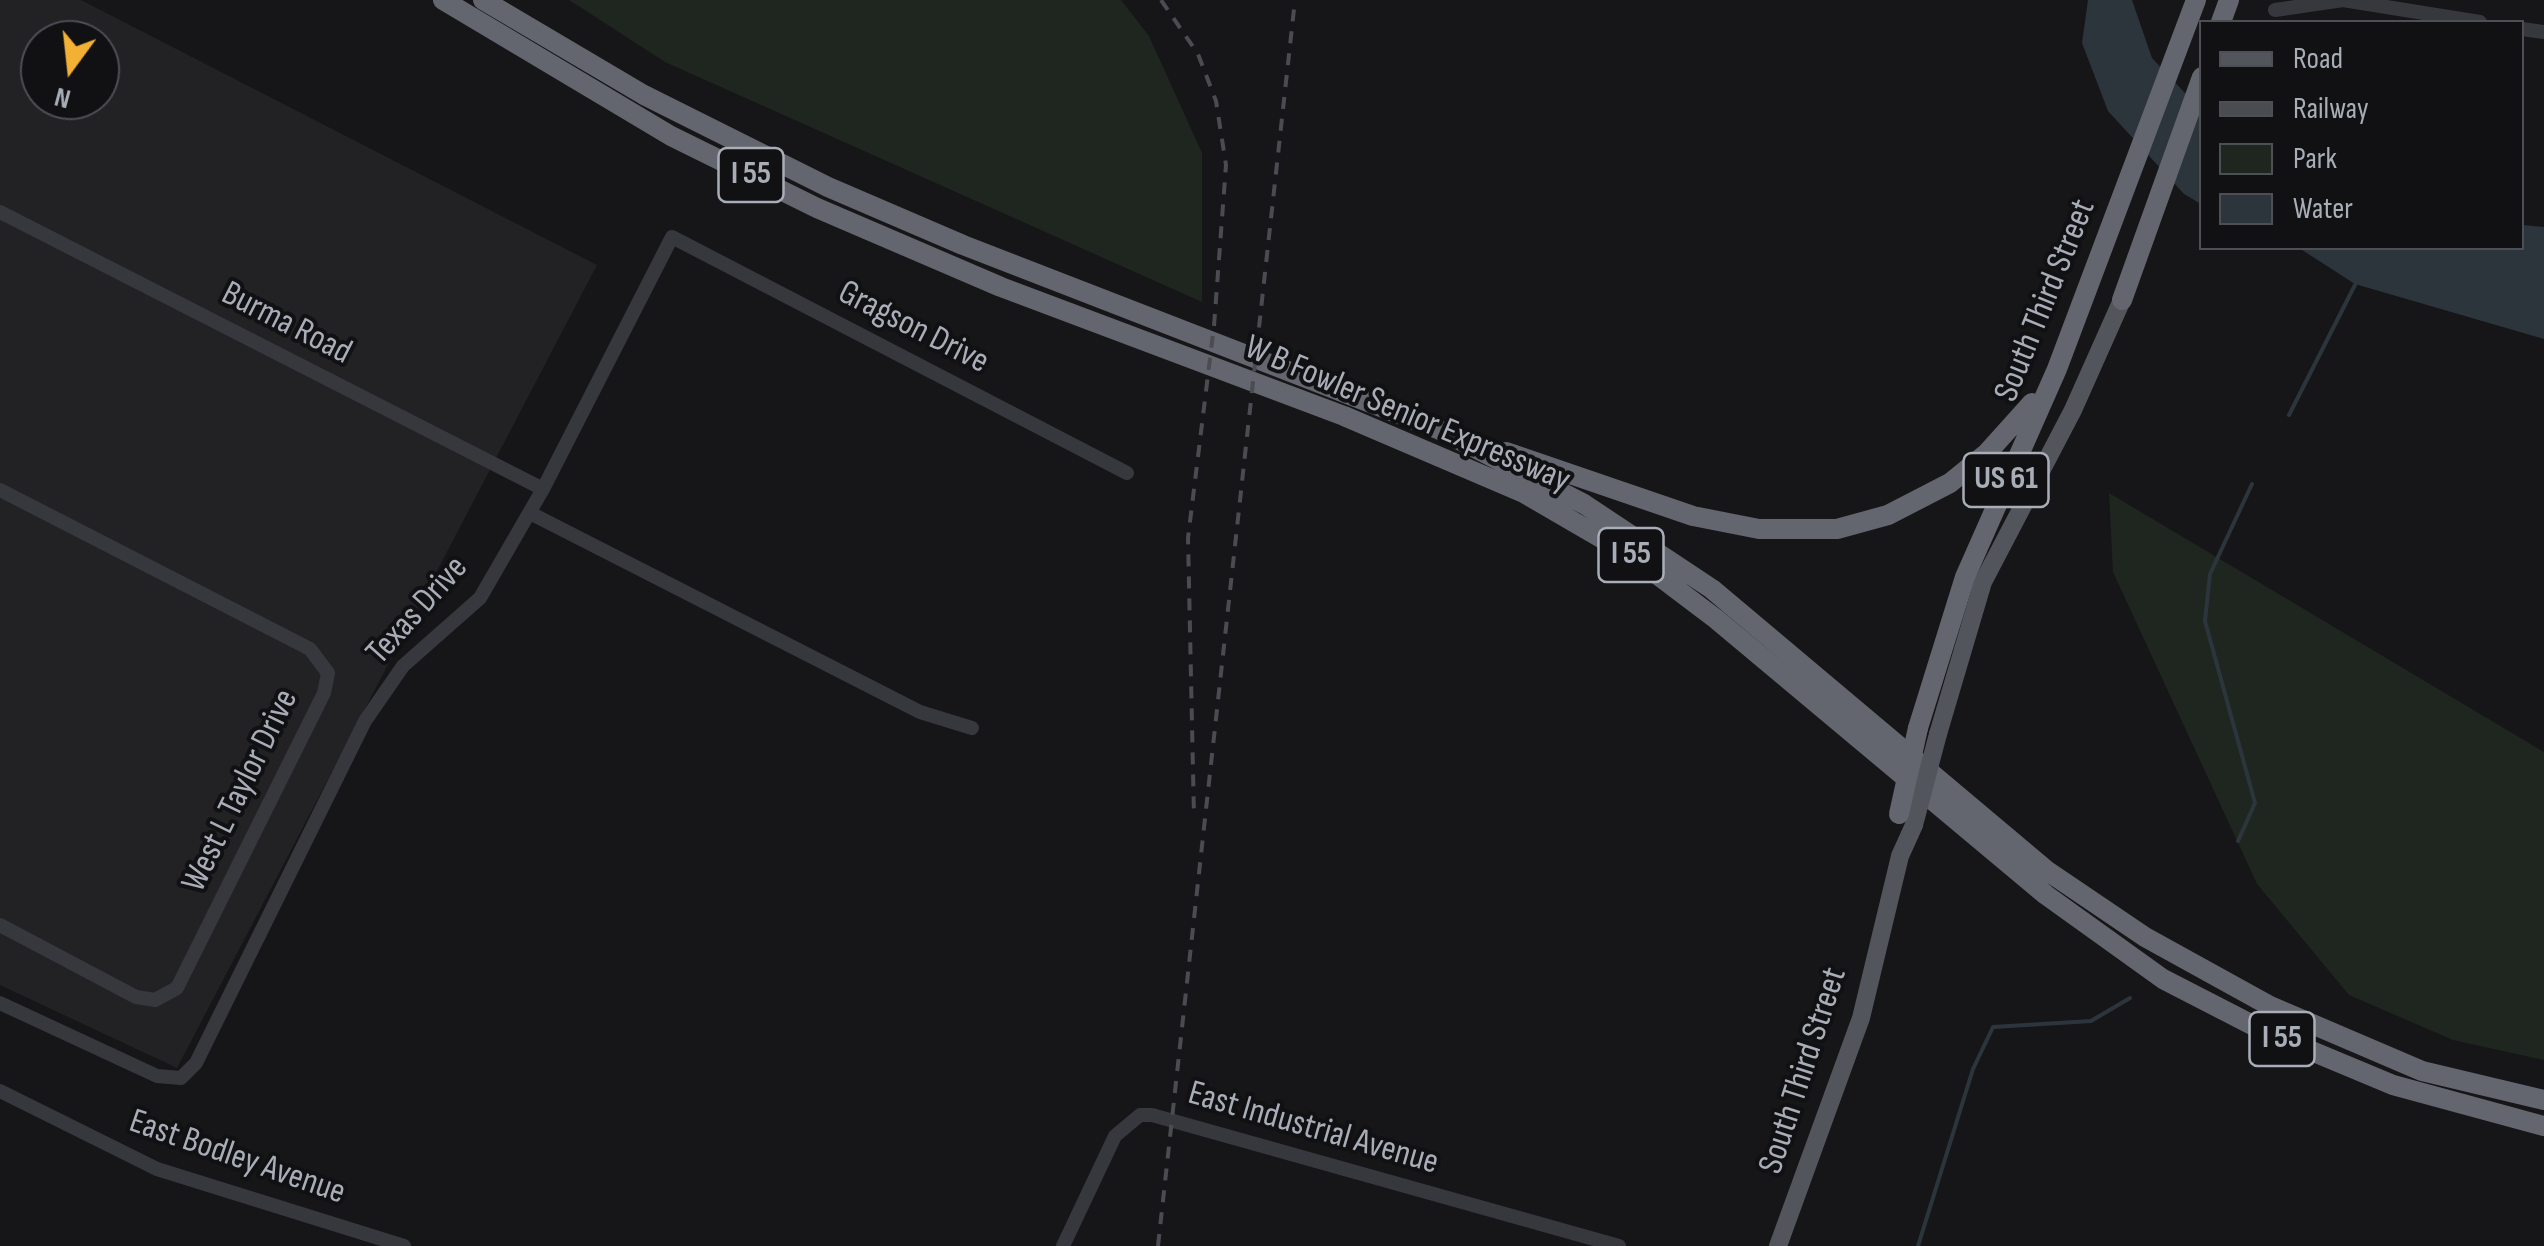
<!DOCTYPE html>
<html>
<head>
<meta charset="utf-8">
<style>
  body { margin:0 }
  #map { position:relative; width:2544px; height:1246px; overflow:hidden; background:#161618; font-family:"Sofia Sans Condensed",sans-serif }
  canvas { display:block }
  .legend { position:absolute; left:2199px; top:20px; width:325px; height:230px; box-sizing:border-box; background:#111113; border:2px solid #4d4f55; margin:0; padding:12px 18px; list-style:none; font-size:30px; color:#a8adb8 }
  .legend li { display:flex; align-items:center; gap:20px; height:50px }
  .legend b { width:50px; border:2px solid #4d4f55 }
  .north { position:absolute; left:20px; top:20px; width:100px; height:100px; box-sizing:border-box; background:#111113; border:2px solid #4d4f55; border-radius:50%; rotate:195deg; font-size:28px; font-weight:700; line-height:40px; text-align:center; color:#a8adb8 }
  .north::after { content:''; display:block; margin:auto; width:35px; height:45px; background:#f2b134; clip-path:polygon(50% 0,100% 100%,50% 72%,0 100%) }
</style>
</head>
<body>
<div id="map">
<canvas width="2544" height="1246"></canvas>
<ul class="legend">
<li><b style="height:12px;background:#53555c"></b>Road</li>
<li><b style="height:12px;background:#4a4c52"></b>Railway</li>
<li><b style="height:28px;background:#1e261f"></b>Park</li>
<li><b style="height:28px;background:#2c353c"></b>Water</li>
</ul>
<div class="north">N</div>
</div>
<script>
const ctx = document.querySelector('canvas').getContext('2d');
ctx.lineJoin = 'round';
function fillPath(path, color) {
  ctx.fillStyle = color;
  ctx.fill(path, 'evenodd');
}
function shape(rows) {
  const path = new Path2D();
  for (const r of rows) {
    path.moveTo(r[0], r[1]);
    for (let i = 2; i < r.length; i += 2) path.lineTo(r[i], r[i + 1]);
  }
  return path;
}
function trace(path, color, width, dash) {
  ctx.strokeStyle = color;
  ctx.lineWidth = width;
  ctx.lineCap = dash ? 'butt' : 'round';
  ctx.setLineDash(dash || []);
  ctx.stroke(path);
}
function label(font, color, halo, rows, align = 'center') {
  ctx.font = font + ' "Sofia Sans Condensed",sans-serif';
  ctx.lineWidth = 8;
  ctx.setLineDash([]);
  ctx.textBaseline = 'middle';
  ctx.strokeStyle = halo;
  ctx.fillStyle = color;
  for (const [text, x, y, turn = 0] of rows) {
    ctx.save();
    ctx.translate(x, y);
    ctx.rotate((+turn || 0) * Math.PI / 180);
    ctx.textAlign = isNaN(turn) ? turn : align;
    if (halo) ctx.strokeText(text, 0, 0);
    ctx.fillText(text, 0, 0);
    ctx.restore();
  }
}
fillPath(shape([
  [0,0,81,0,597,265,177,1068,0,985],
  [40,40,100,40,100,100,40,100]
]), '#222225');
fillPath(shape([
  [569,0,1121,0,1149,36,1202,153,1202,302,665,62],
  [2109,493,2544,752,2544,1060,2453,1040,2349,995,2257,884,2113,572]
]), '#1e261f');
fillPath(shape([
  [2088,0,2132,0,2152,58,2201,110,2201,204,2184,194,2108,111,2082,43],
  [2522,225,2544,227,2544,339,2355,284,2299,248,2522,248]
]), '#2c353c');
trace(shape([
  [2289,415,2357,281],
  [2238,841,2255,803,2205,621,2210,574,2252,484],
  [1918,1246,1973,1069,1993,1027,2091,1021,2130,998]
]), '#2c353c', 4);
trace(shape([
  [2275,10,2343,0,2480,22],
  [2522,29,2544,32],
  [0,212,543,489],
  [0,490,310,649,328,673,324,693,177,988,155,1000,136,997,0,925],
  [530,513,920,712,972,728],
  [0,1003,157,1076,181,1078,196,1063,365,721,403,666,480,598,543,489,672,237,1127,473],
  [0,1091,157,1169,404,1246],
  [1063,1246,1115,1136,1140,1115,1152,1115,1619,1246]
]), '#37383d', 14);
trace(shape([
  [1938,734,1983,582,2073,410,2122,300],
  [1778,1246,1861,1018,1900,856,1914,825]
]), '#53555c', 18);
trace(shape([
  [443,0,671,136,817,208,1001,287,1344,416,1524,493,1634,557,1716,619,2046,895,2163,979,2266,1032,2393,1085,2544,1126],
  [483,0,644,95,828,187,963,245,1440,430,1584,504,1712,589,2046,870,2145,937,2270,1006,2422,1071,2544,1100],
  [2221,22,2229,0],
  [2122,300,2202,77],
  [1506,452,1693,516,1759,529,1837,529,1888,515,1950,483,1987,453,2032,403],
  [1918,728,1965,577,2057,369,2196,0]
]), '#63666e', 20);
trace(shape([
  [1161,0,1198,54,1216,101,1226,165,1214,326,1188,538,1194,817],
  [1158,1246,1295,0]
]), '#4a4c52', 4, [12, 10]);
trace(shape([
  [1914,825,1938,734]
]), '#53555c', 18);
trace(shape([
  [1899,814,1918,728]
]), '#63666e', 20);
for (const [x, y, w] of [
  [751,175,65],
  [2006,480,85],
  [1631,555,65],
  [2282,1039,65]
]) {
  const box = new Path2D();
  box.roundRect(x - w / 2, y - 27, w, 54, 8);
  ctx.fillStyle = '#111113';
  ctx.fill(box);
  trace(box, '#a8adb8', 2.5);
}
label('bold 32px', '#a8adb8', null, [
  ["I 55",751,175],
  ["US 61",2006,480],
  ["I 55",1631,555],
  ["I 55",2282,1039]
]);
label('35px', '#a8adb8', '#111113', [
  ["South Third Street",2046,301,-68],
  ["Burma Road",286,324,27],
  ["Gragson Drive",913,328,27],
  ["W B Fowler Senior Expressway",1407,415,23],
  ["Texas Drive",418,611,-48],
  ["West L Taylor Drive",241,791,-64],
  ["South Third Street",1804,1071,-72],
  ["East Industrial Avenue",1313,1129,16],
  ["East Bodley Avenue",237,1158,19]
]);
</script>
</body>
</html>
